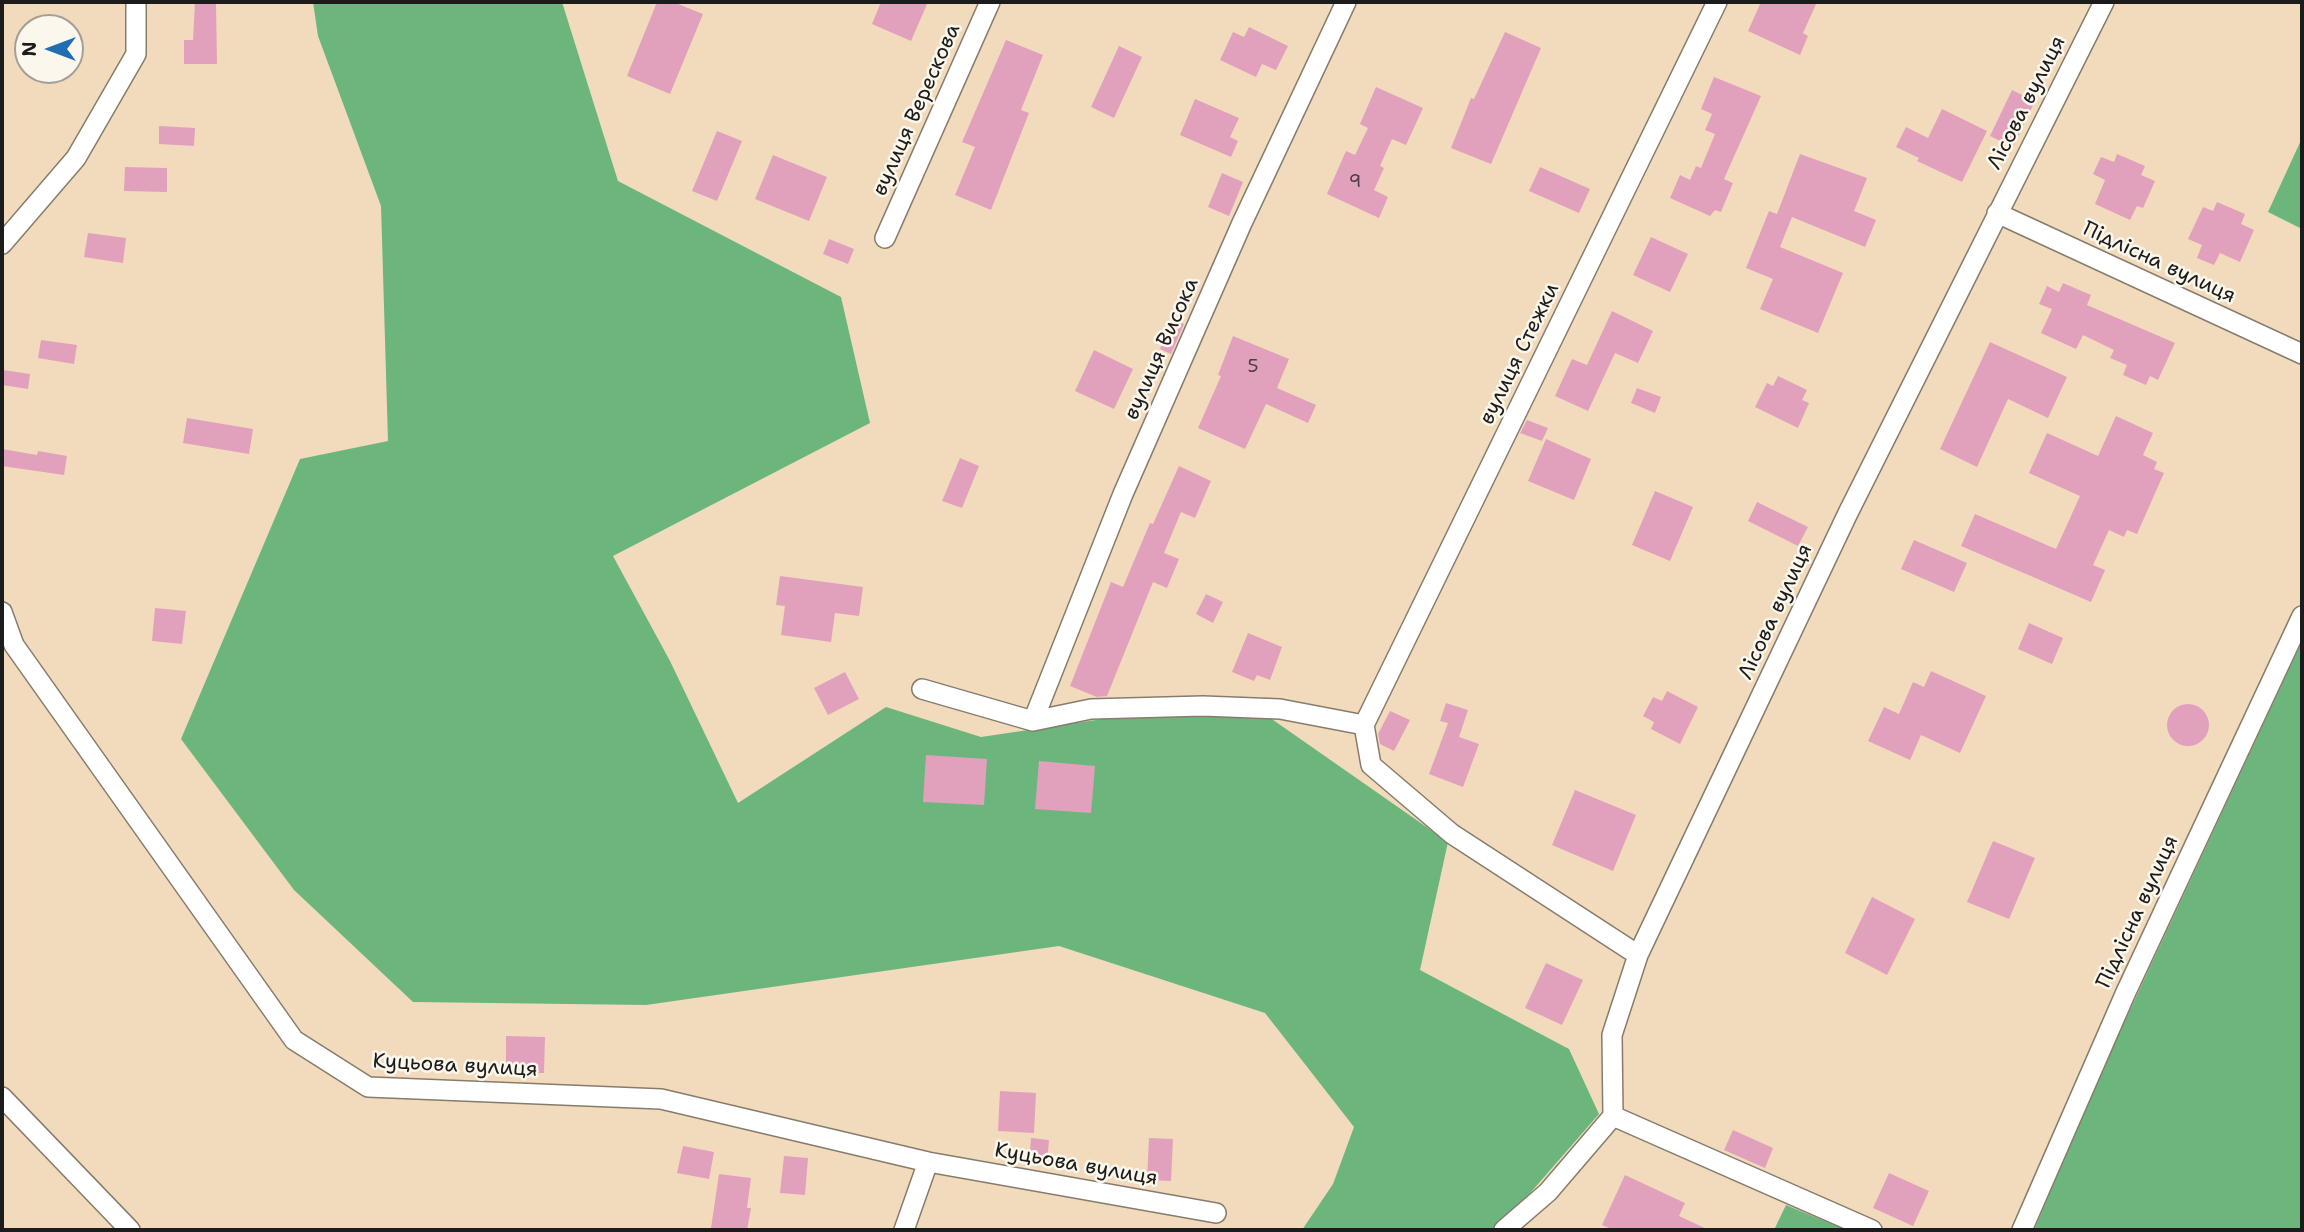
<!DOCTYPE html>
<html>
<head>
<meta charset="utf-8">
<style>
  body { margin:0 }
  #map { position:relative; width:2304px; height:1232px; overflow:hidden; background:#f2dbbd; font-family:"Shantell Sans",sans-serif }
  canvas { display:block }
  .frame { position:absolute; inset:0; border:4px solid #1c1c1c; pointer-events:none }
  .north { position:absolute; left:14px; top:14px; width:70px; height:70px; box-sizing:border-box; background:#fbf7ec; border:2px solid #a29f99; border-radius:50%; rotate:270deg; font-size:19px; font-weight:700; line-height:28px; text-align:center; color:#1c1c1c }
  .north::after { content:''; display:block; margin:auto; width:24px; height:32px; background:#1f6fb2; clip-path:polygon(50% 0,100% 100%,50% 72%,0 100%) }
</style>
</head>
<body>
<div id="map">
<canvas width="2304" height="1232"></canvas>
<div class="frame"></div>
<div class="north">N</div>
</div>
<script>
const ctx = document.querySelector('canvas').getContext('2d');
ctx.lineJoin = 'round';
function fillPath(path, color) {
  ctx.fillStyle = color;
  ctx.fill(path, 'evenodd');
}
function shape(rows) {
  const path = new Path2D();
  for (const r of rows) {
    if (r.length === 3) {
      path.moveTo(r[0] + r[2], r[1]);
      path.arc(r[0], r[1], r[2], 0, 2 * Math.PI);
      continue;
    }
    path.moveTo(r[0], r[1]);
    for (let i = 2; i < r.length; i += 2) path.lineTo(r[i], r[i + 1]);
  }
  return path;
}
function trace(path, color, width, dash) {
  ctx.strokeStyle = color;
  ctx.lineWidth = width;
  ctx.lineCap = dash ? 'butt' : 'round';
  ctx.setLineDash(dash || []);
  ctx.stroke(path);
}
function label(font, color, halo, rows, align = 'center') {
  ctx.font = font + ' "Shantell Sans",sans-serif';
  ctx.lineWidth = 5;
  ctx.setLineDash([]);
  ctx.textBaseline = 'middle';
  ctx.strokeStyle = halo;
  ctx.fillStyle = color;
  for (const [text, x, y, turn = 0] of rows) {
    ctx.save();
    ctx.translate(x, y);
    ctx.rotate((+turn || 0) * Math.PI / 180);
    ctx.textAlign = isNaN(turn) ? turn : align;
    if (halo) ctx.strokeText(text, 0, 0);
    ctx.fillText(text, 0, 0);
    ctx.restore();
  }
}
fillPath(shape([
  [313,2,562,2,618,181,841,297,870,423,613,556,670,661,738,803,886,707,981,737,1143,713,1266,715,1448,842,1420,970,1569,1049,1599,1114,1498,1230,1302,1230,1333,1184,1354,1127,1265,1013,1059,946,646,1005,413,1002,294,890,181,739,300,459,388,441,381,206,318,36],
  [2302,138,2302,229,2268,212],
  [2302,641,2302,1230,2034,1230,2096,1083],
  [1786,1205,1846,1230,1774,1230]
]), '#6cb67d');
fillPath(shape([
  [195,2,216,2,217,64,184,64,184,40,193,40],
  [657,2,673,2,703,14,670,94,627,76],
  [881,2,928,2,911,41,872,24],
  [1761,2,1817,2,1803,33,1808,36,1800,55,1748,31],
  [1249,27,1288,46,1276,70,1262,64,1256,77,1220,60,1233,32,1244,37],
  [1505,32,1541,48,1491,164,1451,148,1471,98,1474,99],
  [1006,40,1043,55,1021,110,1029,113,991,210,955,195,975,147,962,142],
  [1119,46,1142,57,1114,118,1091,107],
  [1714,77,1761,96,1724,179,1733,183,1721,212,1715,210,1710,216,1670,198,1680,175,1690,180,1696,166,1701,168,1715,134,1705,130,1712,114,1701,109],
  [1376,87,1423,108,1406,145,1392,139,1380,166,1384,168,1374,190,1388,197,1379,218,1327,194,1346,151,1355,155,1368,128,1360,124],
  [2012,90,2035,101,2013,147,1990,136],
  [1195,99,1239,118,1230,137,1238,141,1231,157,1180,135],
  [1942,109,1987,131,1962,182,1917,161,1919,158,1896,147,1906,127,1928,138],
  [159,126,195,128,194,146,159,144],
  [717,131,742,141,717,201,692,191],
  [1800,154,1867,178,1854,211,1876,220,1865,247,1792,217,1780,247,1843,273,1818,333,1760,309,1773,279,1746,268,1769,211,1777,214],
  [2117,154,2145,166,2141,175,2155,181,2143,208,2137,206,2130,220,2095,204,2105,180,2093,174,2101,157,2114,162],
  [773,155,827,177,809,221,755,199],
  [125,167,167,168,167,192,124,191],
  [1540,167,1590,189,1579,213,1529,191],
  [1222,173,1243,182,1229,216,1208,207],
  [2217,202,2245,214,2241,224,2254,230,2240,262,2220,253,2214,265,2197,258,2202,245,2188,239,2203,207,2213,211],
  [88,233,126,238,123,263,84,257],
  [1651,237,1688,254,1670,292,1633,275],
  [829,239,854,249,848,264,823,254],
  [2063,283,2091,295,2087,305,2175,343,2158,380,2150,376,2146,385,2123,375,2127,365,2110,358,2114,350,2083,335,2076,349,2041,333,2052,309,2039,304,2047,286,2059,292],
  [1612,311,1653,331,1638,363,1615,353,1588,411,1555,396,1572,359,1587,365],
  [1173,319,1184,324,1171,354,1160,349],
  [1233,336,1289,359,1277,388,1316,405,1308,423,1266,404,1245,449,1198,428,1221,376,1218,375],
  [41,340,77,345,74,364,38,358],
  [1990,342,2067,377,2048,418,2008,399,1977,467,1940,449],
  [1094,350,1133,369,1114,409,1075,391],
  [3,370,30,374,28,389,2,385],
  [1778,376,1807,390,1802,400,1809,403,1798,428,1755,407,1767,383,1773,386],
  [1637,388,1661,397,1655,413,1631,403],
  [2116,416,2153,433,2143,455,2157,462,2154,469,2164,473,2137,534,2127,530,2124,537,2109,530,2093,565,2105,570,2091,602,1961,546,1975,514,2056,549,2080,496,2029,473,2047,433,2098,456],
  [187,418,253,429,249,454,183,443],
  [1527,420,1548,428,1542,441,1520,433],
  [1546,439,1591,459,1574,500,1528,481],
  [2,449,37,455,38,451,67,456,64,475,2,466],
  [960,458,979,466,962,508,942,501],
  [1179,466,1211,481,1195,518,1181,512,1164,553,1179,559,1167,588,1153,582,1107,696,1097,697,1070,686,1111,582,1123,587,1150,523,1153,524],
  [1655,491,1693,507,1670,561,1632,545],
  [1757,502,1808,527,1798,546,1748,521],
  [1914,540,1967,563,1954,592,1901,569],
  [780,576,863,587,859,616,835,613,831,642,781,635,785,606,776,605],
  [1206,594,1223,602,1213,623,1196,614],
  [155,608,186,611,182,644,152,641],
  [2029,623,2063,638,2052,664,2018,649],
  [1248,633,1282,647,1270,680,1257,675,1254,681,1232,672],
  [1931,671,1986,696,1960,753,1921,735,1910,760,1868,741,1884,707,1899,714,1913,682,1924,687],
  [845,672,859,699,828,715,814,688],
  [1667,691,1698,707,1680,744,1651,729,1654,722,1643,716,1653,697,1662,701],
  [1446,703,1468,710,1459,737,1479,744,1463,787,1429,774,1448,723,1440,721],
  [2188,725,21],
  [1390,711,1410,720,1394,751,1380,744,1378,734],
  [926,755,987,759,984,805,923,802],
  [1039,761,1095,766,1091,813,1035,809],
  [1575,790,1636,815,1613,871,1552,845],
  [1993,841,2035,858,2009,919,1967,902],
  [1872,897,1915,919,1887,975,1845,953],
  [1546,963,1583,980,1562,1025,1525,1008],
  [506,1036,545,1037,544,1073,506,1073],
  [1000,1091,1036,1093,1034,1133,998,1131],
  [1733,1130,1773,1148,1765,1168,1724,1150],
  [1031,1138,1049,1140,1047,1164,1029,1162],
  [1149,1138,1173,1139,1171,1181,1147,1180],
  [683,1146,714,1152,709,1179,677,1173],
  [784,1156,808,1158,805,1195,780,1193],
  [1889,1173,1929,1191,1913,1226,1873,1208],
  [719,1174,751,1178,747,1208,751,1208,747,1230,711,1228],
  [1625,1175,1685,1203,1679,1216,1709,1230,1614,1230,1602,1225]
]), '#e1a1bc');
const minor = shape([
  [1997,213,2302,354],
  [885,238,990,2],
  [2,244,76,158,136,54,136,2],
  [2,612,14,645,294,1040,368,1087,661,1099,928,1162,1216,1213],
  [922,689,1033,721,1091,709,1203,706,1280,709,1364,725,1371,765,1452,834,1638,955],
  [1033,721,1123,494,1242,223,1346,2],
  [1364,725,1717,2],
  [2,1097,130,1230],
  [1613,1116,1872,1230],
  [904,1230,928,1162],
  [1504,1230,1548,1192,1613,1116,1612,1035,1638,955,1848,513,2104,2],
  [2022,1230,2126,992,2302,616]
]);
trace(minor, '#877c6c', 22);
trace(minor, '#fff', 19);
label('18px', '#4d3d44', null, [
  ["9",1355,182],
  ["5",1253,367]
]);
label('21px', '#1c1c1c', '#fbf7ec', [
  ["Лісова вулиця",2027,103,-63],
  ["вулиця Верескова",917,110,-66],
  ["Підлісна вулиця",2159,263,25],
  ["вулиця Висока",1162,349,-66],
  ["вулиця Стежки",1520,354,-64],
  ["Лісова вулиця",1776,612,-65],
  ["Підлісна вулиця",2138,912,-65],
  ["Куцьова вулиця",455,1066,3],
  ["Куцьова вулиця",1076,1165,10]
]);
</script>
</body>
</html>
